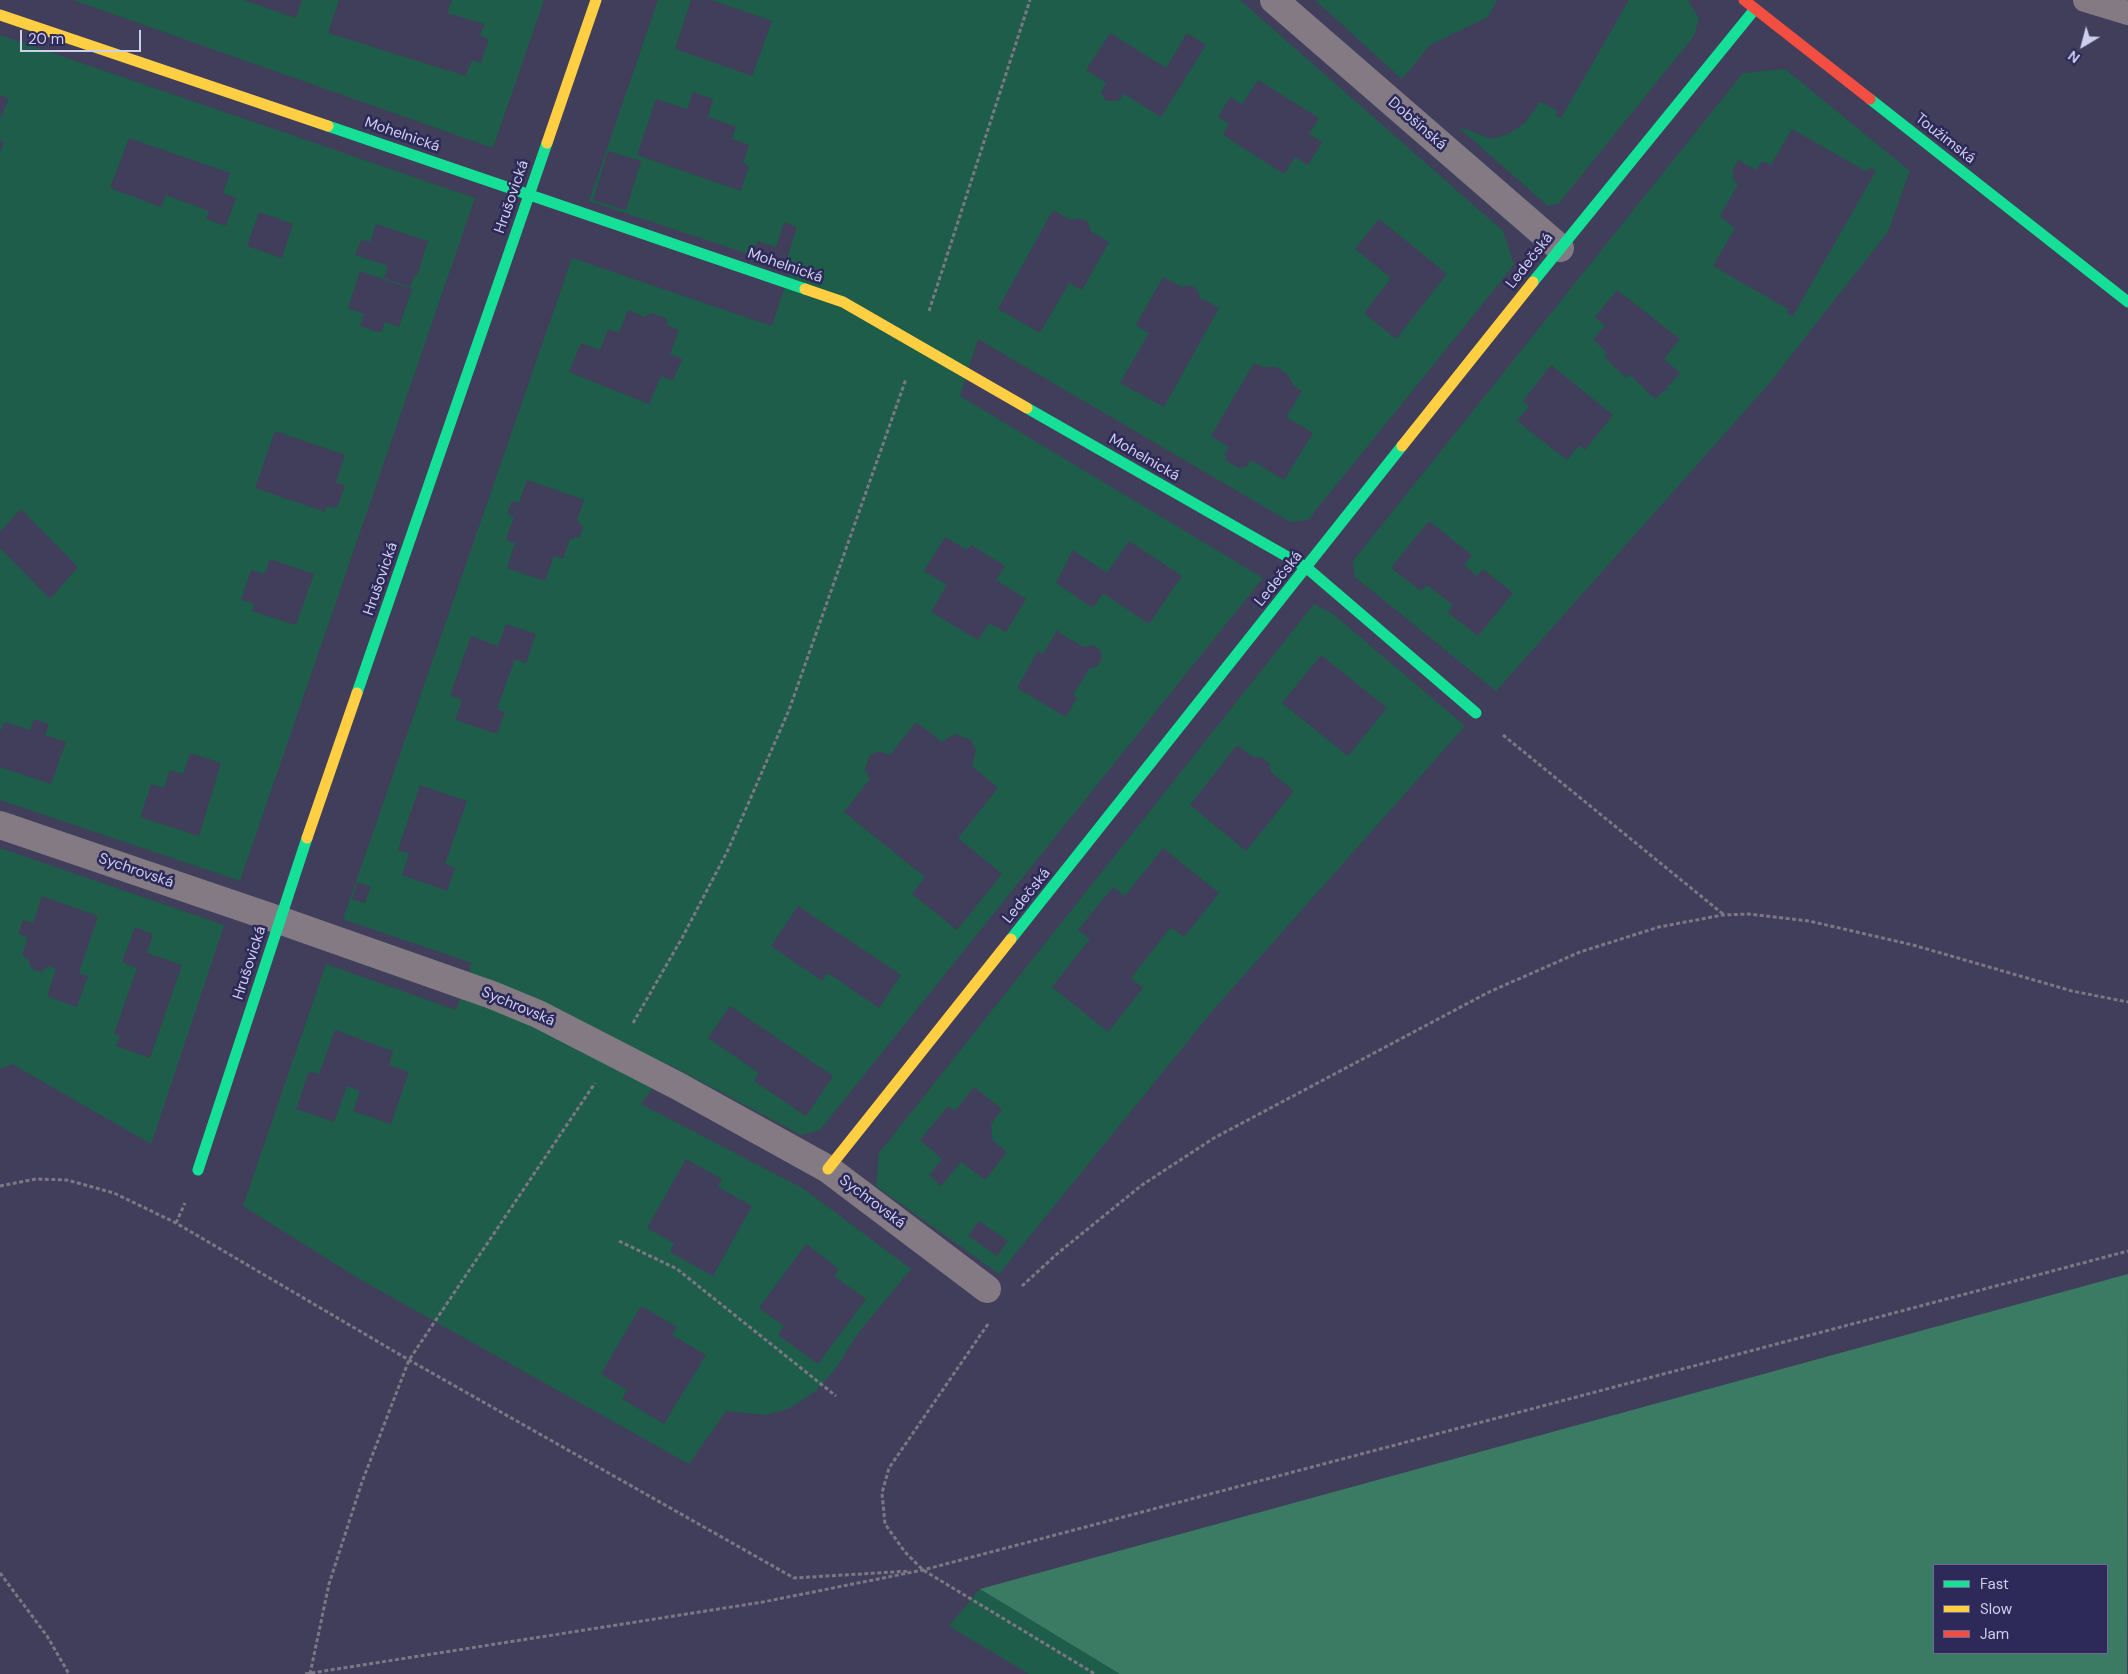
<!DOCTYPE html>
<html>
<head>
<meta charset="utf-8">
<style>
  body { margin:0 }
  #map { position:relative; width:2128px; height:1674px; overflow:hidden; background:#403e5a; font-family:"DM Sans",sans-serif }
  canvas { display:block }
  .legend { position:absolute; left:1933px; top:1564px; width:175px; height:90px; box-sizing:border-box; background:#2d2959; border:1px solid #6d6b94; margin:0; padding:6px 9px; list-style:none; font-size:15px; color:#cecfed }
  .legend li { display:flex; align-items:center; gap:10px; height:25px }
  .legend b { width:25px; border:1px solid #6d6b94 }
  .north { position:absolute; left:2058px; top:20px; width:50px; height:50px; -webkit-text-stroke:4px #2d2959; paint-order:stroke; rotate:217deg; font-size:14px; font-weight:700; line-height:20px; text-align:center; color:#cecfed }
  .north::after { content:''; display:block; margin:auto; width:18px; height:22px; background:#cecfed; clip-path:polygon(50% 0,100% 100%,50% 72%,0 100%) }
  .scale { position:absolute; left:20px; top:30px; width:121px; height:22px; box-sizing:border-box; border:2px solid #cecfed; border-top:0; padding-left:6px; font-size:15px; line-height:18px; white-space:nowrap; color:#cecfed; -webkit-text-stroke:4px #2d2959; paint-order:stroke }
</style>
</head>
<body>
<div id="map">
<canvas width="2128" height="1674"></canvas>
<ul class="legend">
<li><b style="height:6px;background:#16e098"></b>Fast</li>
<li><b style="height:6px;background:#ffcf43"></b>Slow</li>
<li><b style="height:6px;background:#f24e42"></b>Jam</li>
</ul>
<div class="north">N</div>
<div class="scale">20 m</div>
</div>
<script>
const ctx = document.querySelector('canvas').getContext('2d');
ctx.lineJoin = 'round';
function fillPath(path, color) {
  ctx.fillStyle = color;
  ctx.fill(path, 'evenodd');
}
function shape(rows) {
  const path = new Path2D();
  for (const r of rows) {
    path.moveTo(r[0], r[1]);
    for (let i = 2; i < r.length; i += 2) path.lineTo(r[i], r[i + 1]);
  }
  return path;
}
function trace(path, color, width, dash) {
  ctx.strokeStyle = color;
  ctx.lineWidth = width;
  ctx.lineCap = dash ? 'butt' : 'round';
  ctx.setLineDash(dash || []);
  ctx.stroke(path);
}
function label(font, color, halo, rows, align = 'center') {
  ctx.font = font + ' "DM Sans",sans-serif';
  ctx.lineWidth = 5;
  ctx.setLineDash([]);
  ctx.textBaseline = 'middle';
  ctx.strokeStyle = halo;
  ctx.fillStyle = color;
  for (const [text, x, y, turn = 0] of rows) {
    ctx.save();
    ctx.translate(x, y);
    ctx.rotate((+turn || 0) * Math.PI / 180);
    ctx.textAlign = isNaN(turn) ? turn : align;
    if (halo) ctx.strokeText(text, 0, 0);
    ctx.fillText(text, 0, 0);
    ctx.restore();
  }
}
fillPath(shape([
  [73,0,244,0,296,18,302,0,339,0,328,33,466,76,472,60,481,63,489,39,480,36,484,24,447,13,452,0,544,0,493,148],
  [658,0,691,0,675,49,752,76,772,21,711,0,1240,0,1503,231,1514,265,1308,520,1290,522,978,339,960,396,1263,578,820,1130,801,1135,670,1065,641,1104,804,1189,911,1269,859,1332,834,1371,816,1391,788,1409,765,1415,726,1411,689,1464,361,1280,243,1206,326,964,456,1010,472,963,343,919,572,258,772,326,791,268,589,201],
  [1110,33,1166,68,1187,33,1206,45,1161,117,1124,94,1118,101,1106,101,1101,93,1106,83,1086,70],
  [1258,80,1319,118,1309,134,1322,142,1308,165,1295,157,1284,174,1223,135,1229,124,1218,117,1230,97,1242,104],
  [693,92,713,99,708,117,736,127,732,139,749,145,743,163,749,166,741,191,637,155,656,99,687,109],
  [608,151,641,161,626,210,593,200],
  [1053,210,1071,220,1080,218,1088,222,1091,231,1109,242,1082,290,1069,283,1040,333,998,309],
  [1379,219,1447,274,1396,339,1364,313,1391,278,1355,249],
  [784,222,797,227,785,265,753,254,757,241,776,247],
  [1163,277,1181,287,1190,285,1198,290,1200,298,1219,308,1164,407,1120,383,1149,333,1136,325],
  [628,310,645,317,652,313,666,318,668,326,679,330,670,354,682,359,673,381,661,376,649,404,569,372,581,343,600,350,608,329,619,333],
  [1254,363,1262,367,1276,367,1287,374,1294,386,1302,391,1286,417,1313,433,1284,480,1251,460,1246,468,1243,466,1241,469,1225,460,1227,457,1224,454,1229,447,1211,436],
  [527,480,584,500,577,520,583,527,580,537,570,539,563,559,554,556,545,581,507,568,515,543,506,540,514,516,507,514,512,501,519,503],
  [945,537,967,550,971,545,1005,566,996,580,1026,599,1006,632,989,623,978,640,931,612,947,585,924,571],
  [1129,541,1182,576,1149,624,1103,593,1093,608,1056,583,1073,550,1107,573],
  [506,624,536,634,526,663,515,659,497,709,505,712,497,734,455,720,462,700,450,695,471,636,498,646],
  [1058,629,1059,633,1084,647,1092,645,1100,650,1102,659,1098,666,1089,669,1073,695,1077,698,1066,717,1017,688,1038,651,1043,654],
  [916,722,942,742,955,734,971,740,976,751,972,766,998,788,958,838,1002,874,957,930,912,894,925,877,844,812,870,779,865,769,870,755,879,751,890,755],
  [420,785,467,801,445,864,455,868,447,891,402,875,409,854,398,850],
  [357,882,371,887,365,903,352,899],
  [798,906,901,975,879,1008,828,973,822,981,771,946],
  [730,1006,833,1076,806,1116,754,1081,759,1073,708,1038],
  [335,1030,393,1051,389,1065,409,1072,391,1124,353,1111,360,1091,347,1086,334,1122,296,1109,309,1071,319,1074],
  [686,1159,722,1179,718,1187,752,1206,713,1276,670,1252,674,1243,647,1228],
  [806,1244,839,1269,834,1276,866,1299,818,1364,778,1335,784,1326,759,1308],
  [641,1306,677,1327,672,1335,706,1355,664,1424,622,1399,627,1390,601,1374],
  [1315,0,1497,0,1488,17,1430,45,1402,79],
  [1629,0,1688,0,1699,18,1694,36,1559,203,1548,206,1457,126,1492,139,1508,134,1525,123,1540,102,1558,111,1555,115,1561,118],
  [0,35,475,198,240,881,0,800,0,767,51,784,66,742,45,735,49,724,34,719,30,730,4,722,0,732,0,548,50,599,78,567,21,509,0,532,0,152,4,143,0,140,0,119,9,99,0,95],
  [129,138,230,173,223,193,236,198,226,226,206,219,209,211,166,195,161,207,110,188],
  [259,212,293,224,282,258,247,246],
  [376,224,428,241,417,276,414,276,410,287,384,278,388,266,355,255,361,240,370,242],
  [360,271,412,289,399,327,385,322,381,333,360,326,364,314,348,308],
  [275,431,345,455,336,482,345,486,337,508,327,506,325,512,255,488],
  [270,559,314,574,296,625,252,611,254,604,241,600,251,570,265,574],
  [190,753,221,763,199,836,140,817,151,784,164,788,170,770,183,774],
  [1785,69,1910,171,1888,232,1767,386,1496,691,1355,577,1353,561,1743,73],
  [1792,129,1867,172,1870,167,1876,171,1793,316,1787,313,1788,309,1713,266,1735,228,1720,216,1738,184,1734,181,1732,172,1738,160,1756,170,1762,161,1771,165],
  [1617,290,1680,339,1664,359,1680,373,1667,387,1669,391,1666,389,1655,399,1629,374,1626,378,1604,357,1607,353,1593,339,1605,326,1595,317],
  [1551,365,1613,415,1585,450,1579,445,1567,460,1517,421,1529,406,1523,401],
  [1429,521,1472,555,1464,565,1477,576,1483,569,1513,593,1478,636,1448,613,1453,605,1427,585,1421,591,1391,568],
  [1314,604,1333,614,1465,726,1214,1009,999,1274,876,1186,879,1153],
  [1321,655,1387,708,1348,756,1282,703],
  [1237,745,1253,757,1261,757,1270,764,1271,772,1294,791,1246,851,1190,805],
  [1163,848,1219,893,1184,937,1171,927,1131,978,1143,988,1108,1032,1052,987,1090,939,1078,930,1113,887,1125,896],
  [974,1087,1002,1109,991,1124,993,1141,1007,1152,985,1180,961,1162,941,1186,929,1175,942,1159,920,1140,948,1106,955,1111],
  [979,1221,1008,1241,997,1256,968,1236],
  [0,848,224,925,151,1144,12,1064,0,1069],
  [42,896,98,916,79,973,88,976,77,1007,47,996,56,969,48,966,42,972,34,970,29,965,29,959,22,956,28,937,18,934,23,920,33,923],
  [135,927,153,934,147,953,182,965,150,1058,116,1046,120,1036,114,1034,137,968,122,962],
  [980,1589,1120,1674,1029,1674,949,1626]
]), '#1d5d4a');
fillPath(shape([
  [2128,1274,2127,1674,1120,1674,980,1589],
  [1934,1565,2107,1565,2107,1653,1934,1653]
]), '#3b7b64');
trace(shape([
  [929,311,1030,0],
  [1503,735,1723,914],
  [633,1023,682,938,728,850,789,710,906,379],
  [0,1186,36,1179,67,1180,114,1193,176,1223,409,1360,794,1578,910,1571],
  [176,1223,185,1203],
  [619,1241,677,1269,836,1396],
  [1022,1286,1058,1253,1142,1185,1214,1138,1489,992,1580,952,1659,927,1723,915,1749,914,1809,921,1913,945,2072,991,2128,1002],
  [988,1324,889,1468,882,1493,885,1524,905,1552,923,1570,1095,1674],
  [0,1573,47,1636,69,1674],
  [305,1674,763,1602,923,1570,2128,1251],
  [310,1674,329,1584,362,1482,409,1360,595,1083]
]), '#7c7784', 3, [4, 2.5]);
trace(shape([
  [2085,0,2128,13]
]), '#837a84', 24);
trace(shape([
  [1274,0,1560,248],
  [0,825,279,920,492,995,538,1014,678,1086,828,1169,987,1289]
]), '#837a84', 28);
trace(shape([
  [1870,99,2128,302],
  [328,126,805,289],
  [1533,282,1755,9],
  [1027,408,1307,568,1476,713],
  [357,693,547,143],
  [1011,939,1402,446],
  [198,1170,307,838]
]), '#16e098', 11);
trace(shape([
  [0,15,328,126],
  [547,143,596,0],
  [805,289,843,302,1027,408],
  [1402,446,1533,282],
  [307,838,357,693],
  [828,1169,1011,939]
]), '#ffcf43', 11);
trace(shape([
  [1744,0,1870,99]
]), '#f24e42', 11);
label('15px', '#cecfed', '#2d2959', [
  ["Dobšínská",1417,124,41],
  ["Mohelnická",402,135,19],
  ["Toužimská",1945,139,38],
  ["Hrušovická",512,197,-71],
  ["Ledečská",1530,261,-52],
  ["Mohelnická",785,266,19],
  ["Mohelnická",1144,458,30],
  ["Hrušovická",381,579,-71],
  ["Ledečská",1279,579,-51],
  ["Sychrovská",136,871,19],
  ["Ledečská",1027,896,-51],
  ["Hrušovická",250,963,-72],
  ["Sychrovská",518,1007,23],
  ["Sychrovská",872,1202,37]
]);
</script>
</body>
</html>
